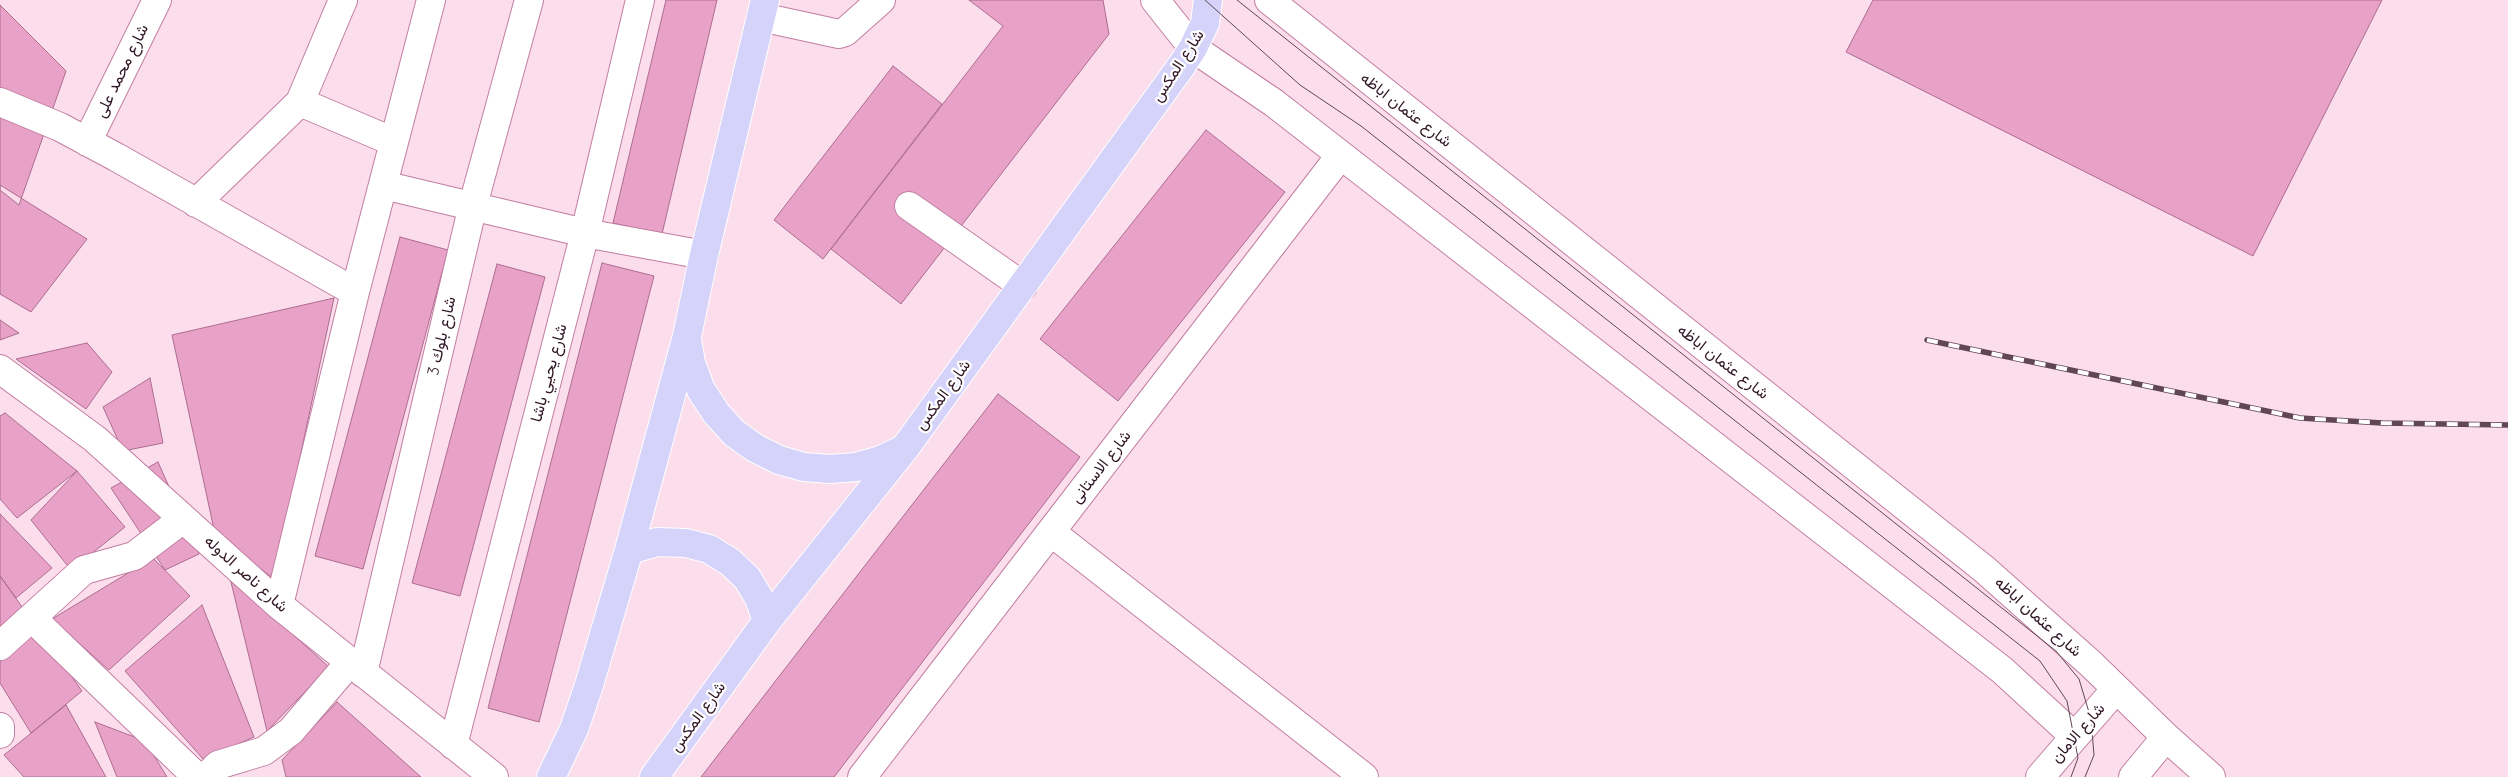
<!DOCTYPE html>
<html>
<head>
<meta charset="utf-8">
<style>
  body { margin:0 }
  canvas { display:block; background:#fbddeb }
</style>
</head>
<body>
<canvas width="2508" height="777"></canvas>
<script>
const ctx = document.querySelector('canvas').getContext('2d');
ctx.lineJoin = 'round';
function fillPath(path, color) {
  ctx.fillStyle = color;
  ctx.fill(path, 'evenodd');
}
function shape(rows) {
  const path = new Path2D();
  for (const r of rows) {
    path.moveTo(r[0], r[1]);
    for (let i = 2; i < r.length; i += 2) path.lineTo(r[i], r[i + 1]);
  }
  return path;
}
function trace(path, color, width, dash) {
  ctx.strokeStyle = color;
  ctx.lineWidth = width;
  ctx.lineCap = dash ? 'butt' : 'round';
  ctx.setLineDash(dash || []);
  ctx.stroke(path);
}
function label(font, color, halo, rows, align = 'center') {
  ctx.font = font + ' Quicksand,Vazirmatn,sans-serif';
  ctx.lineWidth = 4.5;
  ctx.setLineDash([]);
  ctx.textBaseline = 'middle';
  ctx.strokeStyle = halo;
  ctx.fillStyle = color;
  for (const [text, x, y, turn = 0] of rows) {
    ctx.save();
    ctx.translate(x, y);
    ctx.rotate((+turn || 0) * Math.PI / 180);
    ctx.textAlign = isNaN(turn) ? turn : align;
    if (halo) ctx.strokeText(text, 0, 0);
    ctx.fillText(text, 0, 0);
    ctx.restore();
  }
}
const building = shape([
  [666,0,717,0,662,234,613,223,666,0],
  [969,0,1103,0,1109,34,901,304,831,249,1003,26,969,0],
  [1873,0,2382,0,2253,256,1846,52,1873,0],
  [0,5,66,71,19,205,0,190,0,5],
  [893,66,942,104,823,259,774,220,893,66],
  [1206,130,1285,192,1118,401,1040,339,1206,130],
  [0,185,87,239,31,312,0,294,0,185],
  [400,237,448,250,363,569,315,556,400,237],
  [602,263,654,276,539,722,488,708,602,263],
  [497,264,545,277,460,596,412,583,497,264],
  [334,298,274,579,215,534,172,335,334,298],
  [0,320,19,333,0,340,0,320],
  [87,343,112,372,86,409,16,359,87,343],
  [150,378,163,443,123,451,103,407,150,378],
  [998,394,1080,457,834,777,701,777,998,394],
  [5,413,77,471,17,518,0,499,0,416,5,413],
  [158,462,199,554,165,570,111,488,158,462],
  [77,471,125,527,71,570,31,520,77,471],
  [0,514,52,568,16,598,0,576,0,514],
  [153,558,190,596,109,670,52,619,153,558],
  [0,576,82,691,31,733,0,683,0,576],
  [230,578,329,667,267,731,230,578],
  [202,605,254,737,203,759,125,671,202,605],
  [337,702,421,777,286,777,282,760,337,702],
  [66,705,106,777,24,777,4,755,66,705],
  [95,722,145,741,167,777,117,777,95,722]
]);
fillPath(building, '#e8a2c7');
trace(building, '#ad6c90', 1);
const minor = shape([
  [1155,0,1193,48,1274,103,2002,670,2074,736],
  [1269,0,1984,569,2091,664,2166,737,2211,777],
  [761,17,839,34,845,32,881,0],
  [0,102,60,127,116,157,355,292],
  [300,102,394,142],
  [87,142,157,0],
  [383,185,585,233,704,255],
  [196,203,300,102,343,0],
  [909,206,1023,286],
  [0,369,95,439,279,605,494,777],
  [1051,532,1364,777],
  [279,605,355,292,431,0],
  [33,619,197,777],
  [0,646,84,570,134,556,183,519],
  [363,673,473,205,529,0],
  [0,727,0,734],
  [453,745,585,233,640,0],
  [206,777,218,765,264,751,291,731,350,662],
  [862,777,1340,156],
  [2040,777,2116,689],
  [2133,777,2166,737]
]);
const major = shape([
  [687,340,691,363,701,390,716,413,734,433,755,448,779,460,804,467,830,469,856,467,881,460,902,450],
  [629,550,657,542,686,543,709,549,730,562,747,578,759,598,767,621],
  [551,777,574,729,589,685,629,550,687,336,704,255,765,0],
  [654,777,767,621,905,448,1182,65,1193,48,1205,23,1208,0]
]);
trace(minor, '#c27ea3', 30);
trace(major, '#fff', 30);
trace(minor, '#fff', 28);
trace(major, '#d6d3fb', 28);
trace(shape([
  [1205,0,1300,85,1361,126,2040,661,2067,701,2078,758,2071,777],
  [1237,0,2056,651,2079,679,2091,719,2094,755,2085,777]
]), '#614655', 1);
const rail = shape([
  [1927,340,2300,418,2382,423,2508,425]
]);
trace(rail, '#614655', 5.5);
trace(rail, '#fff', 4, [11]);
label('16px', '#311726', '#fff', [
  ["شارع المكس",1178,66,-57],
  ["شارع محمد على",122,71,-64],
  ["شارع عثمان اباظه",1406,110,38],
  ["شارع بلوك 3",442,336,-77],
  ["شارع عثمان اباظه",1723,362,38],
  ["شارع يحيي باشا",549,373,-75],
  ["شارع المكس",943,395,-54],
  ["شارع الاستانى",1101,467,-52],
  ["شارع ناصر الدوله",246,574,42],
  ["شارع عثمان اباظه",2038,617,42],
  ["شارع المكس",698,717,-54],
  ["شارع الامان",2078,733,-49]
]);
</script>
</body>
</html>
